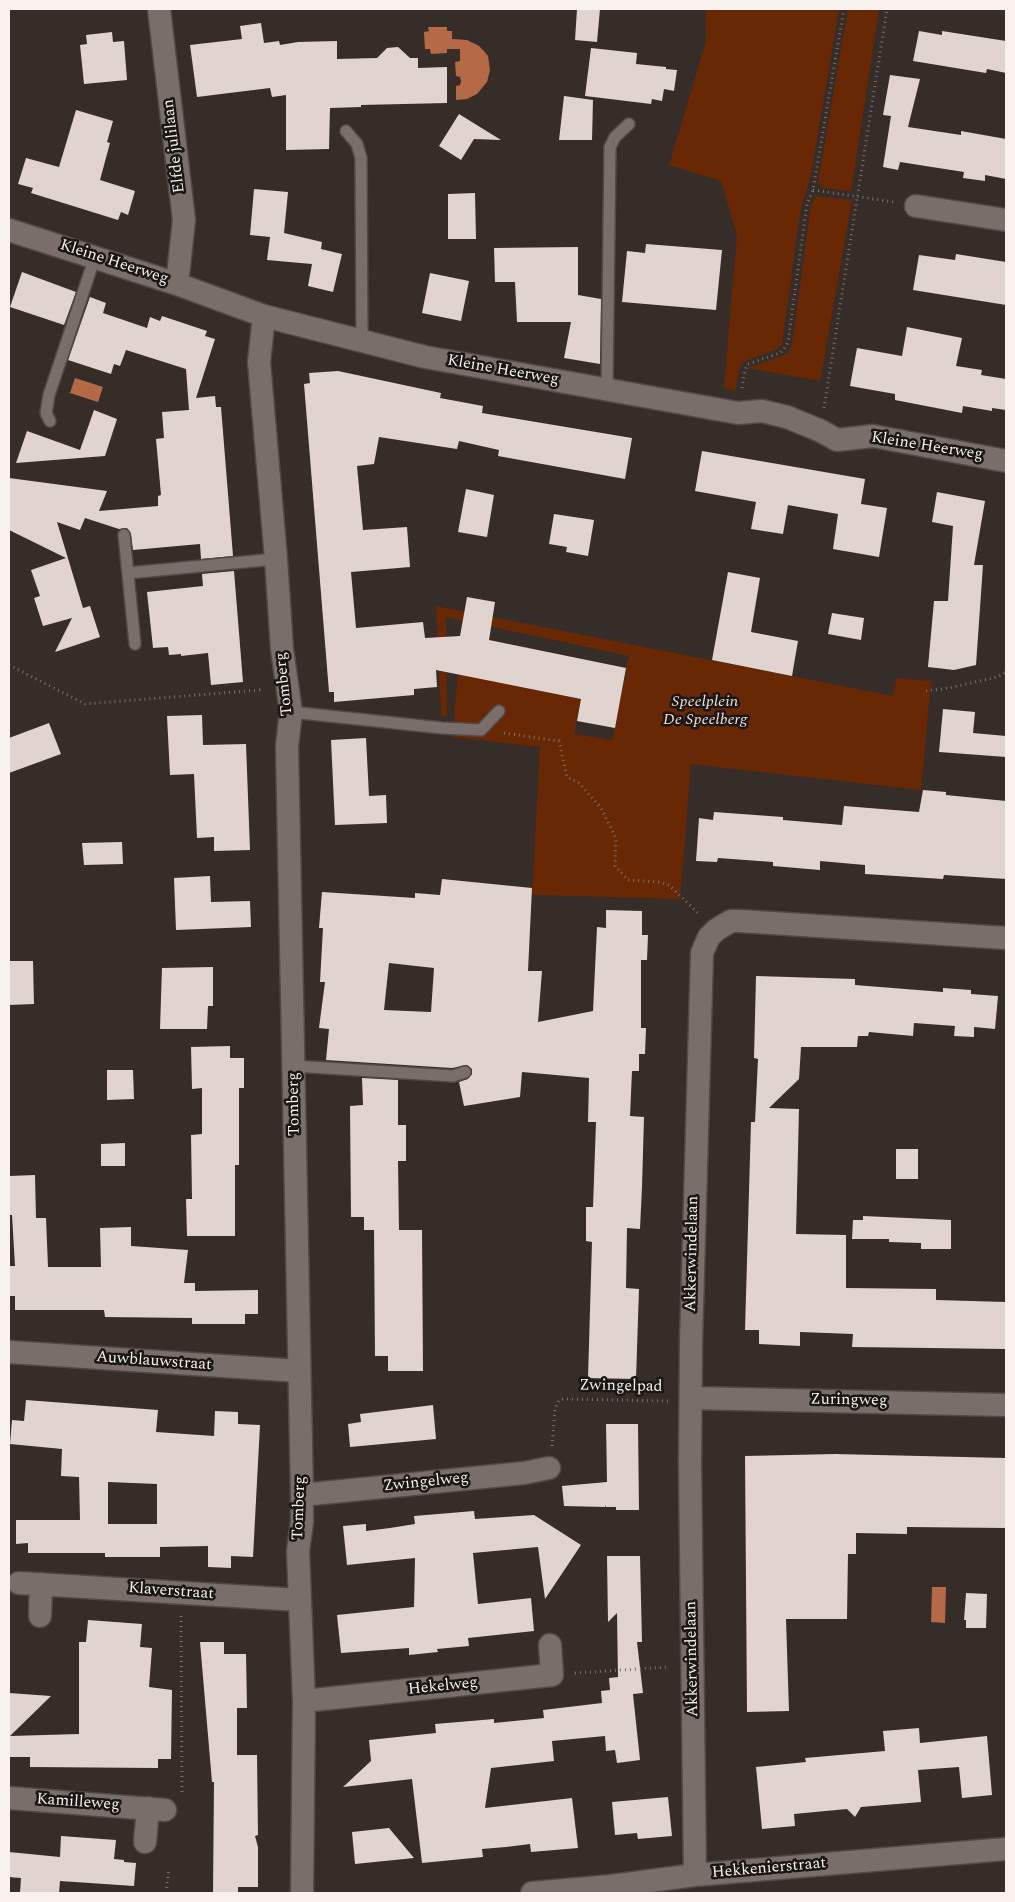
<!DOCTYPE html>
<html>
<head>
<meta charset="utf-8">
<style>
  body { margin:0 }
  #map { position:relative; width:1015px; height:1902px; overflow:hidden; background:#362c28; font-family:Spectral,serif }
  canvas { display:block }
  .frame { position:absolute; inset:0; border:10px solid #f8f1ee; pointer-events:none }
</style>
</head>
<body>
<div id="map">
<canvas width="1015" height="1902"></canvas>
<div class="frame"></div>
</div>
<script>
const ctx = document.querySelector('canvas').getContext('2d');
ctx.lineJoin = 'round';
function fillPath(path, color) {
  ctx.fillStyle = color;
  ctx.fill(path, 'evenodd');
}
function shape(rows) {
  const path = new Path2D();
  for (const r of rows) {
    path.moveTo(r[0], r[1]);
    for (let i = 2; i < r.length; i += 2) path.lineTo(r[i], r[i + 1]);
  }
  return path;
}
function trace(path, color, width, dash) {
  ctx.strokeStyle = color;
  ctx.lineWidth = width;
  ctx.lineCap = dash ? 'butt' : 'round';
  ctx.setLineDash(dash || []);
  ctx.stroke(path);
}
function label(font, color, halo, rows, align = 'center') {
  ctx.font = font + ' Spectral,serif';
  ctx.lineWidth = 5;
  ctx.setLineDash([]);
  ctx.textBaseline = 'middle';
  ctx.strokeStyle = halo;
  ctx.fillStyle = color;
  for (const [text, x, y, turn = 0] of rows) {
    ctx.save();
    ctx.translate(x, y);
    ctx.rotate((+turn || 0) * Math.PI / 180);
    ctx.textAlign = isNaN(turn) ? turn : align;
    if (halo) ctx.strokeText(text, 0, 0);
    ctx.fillText(text, 0, 0);
    ctx.restore();
  }
}
fillPath(shape([
  [706,9,839,9,811,175,800,212,782,344,777,349,743,362,738,372,736,391,724,388,737,235,721,181,669,165,706,41],
  [848,9,879,9,851,191,823,188,818,183],
  [816,196,852,200,820,381,748,368,787,354,792,345,811,205],
  [436,606,893,696,896,678,931,681,921,790,691,764,680,899,532,895,540,747,452,737,458,674,581,699,574,734,612,740,629,656,446,617,447,717,441,716]
]), '#682804');
fillPath(shape([
  [428,27,447,27,447,31,452,31,452,39,467,40,479,46,484,51,488,56,490,70,487,82,477,94,467,99,456,100,456,86,460,85,461,81,460,77,456,76,455,62,460,61,460,49,447,49,447,53,431,54,430,49,425,49,424,32,429,31],
  [75,378,103,387,98,402,70,393],
  [932,1587,946,1587,945,1623,931,1622]
]), '#b66947');
fillPath(shape([
  [577,9,600,9,597,42,575,40],
  [261,23,264,43,279,41,280,45,298,42,337,41,337,59,377,58,387,48,398,47,410,58,418,58,418,68,447,67,447,103,361,105,361,107,330,108,329,149,286,150,286,95,272,97,270,88,197,97,190,45,242,39,240,26],
  [919,31,942,35,942,31,1006,41,1006,73,987,69,986,73,913,61],
  [112,32,113,42,124,41,127,80,84,84,80,45,87,44,86,35],
  [591,48,637,53,636,64,666,67,666,69,677,70,674,91,664,89,662,101,652,99,651,104,585,96],
  [890,75,920,79,908,127,961,135,961,131,1006,139,1006,179,985,175,985,181,963,178,964,172,900,162,898,170,883,167,891,116,883,115],
  [564,96,593,100,592,140,559,140],
  [76,110,113,121,107,142,110,143,100,180,135,191,128,215,121,212,118,220,31,193,33,188,18,184,26,158,59,167],
  [459,114,501,140,474,139,461,160,439,146],
  [254,189,288,192,284,233,322,242,321,249,342,254,333,292,308,286,312,264,267,260,270,237,250,235],
  [475,193,476,239,448,239,448,194],
  [646,244,722,250,716,310,622,302,627,251,645,253],
  [578,247,578,295,601,299,600,364,564,358,571,322,517,322,515,282,495,282,494,248],
  [956,254,1006,262,1006,305,913,290,919,255,955,260],
  [22,272,76,292,64,325,10,307],
  [430,273,469,281,461,321,422,313],
  [90,297,106,303,103,313,147,328,150,317,160,321,162,316,207,331,205,336,215,339,196,398,215,396,216,407,221,407,233,556,201,559,200,544,133,550,131,534,127,528,119,529,85,518,80,530,57,522,83,608,90,606,100,637,55,652,72,618,43,626,34,598,40,596,31,570,66,558,9,530,9,478,107,491,99,511,158,506,158,496,161,495,156,439,164,438,162,412,189,410,186,369,126,350,120,366,114,364,111,374,68,360],
  [907,327,962,338,956,366,982,370,981,375,1006,379,1006,410,992,408,992,411,963,406,962,413,895,400,895,394,850,386,857,348,902,356],
  [338,371,441,393,440,398,483,406,482,413,632,438,625,479,498,456,499,450,459,441,457,449,379,437,374,464,357,466,363,530,407,527,410,567,351,572,356,628,423,622,425,638,460,636,467,597,495,602,489,640,626,668,615,728,577,721,581,699,436,670,437,687,414,689,414,695,334,702,334,692,329,692,304,384,310,383,309,373],
  [94,410,117,419,105,456,16,463,27,431,80,450],
  [702,451,865,479,861,504,887,508,879,557,833,549,838,514,788,505,783,534,751,529,756,502,695,491],
  [466,489,494,495,487,537,458,532],
  [937,492,985,501,974,565,983,565,976,665,954,670,928,667,934,601,948,601,953,526,932,522],
  [554,514,594,520,588,556,566,552,567,547,549,544],
  [234,571,243,682,211,685,208,653,181,656,181,654,169,655,168,647,153,648,147,592,203,586,202,574],
  [728,572,760,578,751,632,798,641,792,676,712,660],
  [832,613,864,618,861,640,828,634],
  [943,709,975,712,973,733,1006,736,1006,757,939,752],
  [202,715,203,745,246,744,250,850,214,851,214,837,197,838,194,774,170,775,167,716],
  [49,723,61,754,9,773,9,738],
  [366,738,369,796,386,795,387,823,335,825,331,740],
  [923,790,946,792,946,795,1006,801,1006,879,944,875,943,879,865,874,865,865,820,861,820,870,773,866,773,862,718,858,717,862,696,861,699,818,713,820,714,812,783,817,783,820,842,825,844,806,919,812],
  [122,842,123,864,84,865,82,843],
  [210,876,211,902,250,901,251,927,176,930,174,878],
  [442,879,532,888,528,971,542,971,538,1022,593,1011,597,927,606,928,606,910,642,911,642,935,648,935,647,960,641,960,641,1028,646,1028,645,1054,639,1054,639,1071,632,1071,630,1116,644,1117,642,1187,640,1229,627,1228,626,1288,639,1289,636,1379,588,1378,592,1242,586,1241,586,1207,593,1207,596,1122,588,1122,589,1078,522,1072,520,1097,464,1106,459,1082,468,1079,472,1074,472,1069,467,1065,452,1068,326,1060,329,1029,319,1028,325,982,320,982,323,928,319,928,322,892,415,898,415,893,440,895],
  [389,963,434,968,431,1012,384,1010],
  [9,961,33,961,34,1004,9,1005],
  [213,967,213,1006,208,1006,207,1029,160,1029,162,968],
  [756,976,855,979,855,985,943,992,943,988,971,990,971,994,998,996,995,1029,974,1027,974,1037,954,1036,955,1026,914,1023,913,1036,869,1032,868,1036,858,1036,857,1047,801,1047,799,1079,769,1108,799,1109,796,1234,846,1235,846,1288,936,1289,936,1300,1006,1302,1006,1349,852,1347,853,1334,800,1332,800,1346,759,1344,759,1330,745,1330,751,1122,755,1122,758,1059,754,1058],
  [230,1046,230,1058,244,1058,244,1088,239,1088,239,1165,235,1165,235,1236,187,1236,186,1199,192,1199,191,1135,202,1134,202,1088,192,1089,191,1047],
  [107,1070,133,1070,134,1099,107,1100],
  [362,1078,398,1080,398,1125,406,1125,406,1161,398,1161,399,1230,422,1230,423,1371,388,1371,388,1356,375,1356,374,1230,364,1230,364,1217,351,1217,350,1106,363,1105],
  [125,1143,125,1166,101,1166,101,1144],
  [896,1149,918,1149,918,1179,896,1179],
  [35,1175,36,1218,46,1218,48,1267,101,1267,100,1228,131,1227,131,1246,188,1250,184,1283,195,1283,195,1291,258,1290,258,1314,245,1314,245,1324,192,1324,192,1318,105,1317,104,1310,15,1310,15,1296,9,1296,9,1266,15,1266,12,1215,9,1215,9,1176],
  [863,1216,951,1220,951,1249,921,1249,921,1243,889,1242,889,1239,852,1239,853,1220,863,1220],
  [26,1400,158,1410,156,1432,214,1436,215,1411,238,1412,238,1424,260,1425,253,1557,231,1556,231,1568,208,1567,208,1546,160,1547,160,1557,105,1557,105,1553,28,1553,28,1543,16,1544,16,1520,80,1520,79,1477,61,1476,62,1449,10,1444,12,1420,24,1421],
  [108,1482,157,1484,157,1524,108,1524],
  [433,1405,436,1439,350,1447,348,1424,361,1422,360,1414],
  [606,1424,638,1424,639,1510,616,1510,616,1507,606,1507,606,1505,605,1507,564,1506,562,1486,607,1482],
  [835,1454,1006,1458,1006,1528,907,1527,907,1534,856,1533,856,1554,848,1554,847,1619,786,1619,789,1711,747,1712,745,1456],
  [474,1511,475,1519,534,1515,581,1545,545,1599,538,1547,473,1553,478,1604,531,1598,534,1631,468,1638,469,1646,437,1649,438,1652,409,1655,409,1648,341,1653,337,1615,414,1607,415,1558,347,1565,343,1526,366,1524,366,1531,390,1528,415,1524,414,1516],
  [607,1556,640,1556,642,1642,637,1642,643,1693,633,1694,640,1760,617,1763,615,1750,606,1751,605,1736,552,1741,554,1761,491,1768,485,1808,572,1798,578,1848,531,1852,530,1844,506,1847,482,1849,483,1857,422,1863,412,1779,343,1787,371,1761,369,1740,436,1733,435,1724,494,1719,494,1723,544,1718,543,1710,602,1703,601,1691,610,1690,609,1678,618,1677,617,1613,608,1622],
  [966,1593,987,1594,986,1628,966,1628,966,1620,964,1620],
  [88,1620,142,1624,140,1647,152,1648,149,1687,172,1690,171,1759,158,1759,158,1768,30,1767,30,1757,9,1757,9,1693,51,1696,10,1736,79,1734,79,1642,86,1642],
  [200,1642,224,1642,224,1654,246,1654,247,1708,237,1708,237,1755,257,1755,258,1835,255,1836,258,1847,258,1887,238,1887,238,1893,213,1893,214,1782,212,1782],
  [919,1728,920,1743,987,1736,992,1795,962,1798,959,1767,918,1770,921,1802,861,1807,855,1817,847,1809,794,1814,795,1826,762,1829,756,1767,806,1762,805,1758,885,1751,883,1731],
  [668,1797,672,1836,638,1839,637,1833,615,1835,612,1802],
  [389,1828,414,1858,355,1864,352,1832],
  [61,1836,116,1840,114,1859,124,1860,124,1862,136,1863,134,1886,60,1881,59,1893,20,1893,21,1878,9,1877,9,1852,60,1857]
]), '#e1d4cf');
const lane = shape([
  [346,131,357,144,361,158,362,341],
  [607,390,610,147,615,137,629,124],
  [50,421,46,413,49,395,95,257],
  [124,535,135,644],
  [128,573,276,559],
  [291,712,442,728,481,730,499,711],
  [294,1066,453,1076,465,1072]
]);
const street = shape([
  [159,9,184,220,177,284],
  [916,206,1006,220],
  [9,230,177,284,264,316,425,357,738,413,762,411,787,417,821,431,837,440,873,436,1006,461],
  [264,316,259,362,276,559,282,649,291,712,287,746,302,1495,302,1522,298,1551,304,1701,302,1893],
  [9,1352,299,1371],
  [691,1398,1006,1405],
  [302,1495,524,1473,549,1468],
  [19,1583,300,1600],
  [40,1616,41,1584],
  [304,1701,552,1675,550,1645],
  [9,1798,165,1810],
  [145,1842,148,1808],
  [695,1875,690,1464,691,1343,702,953,709,937,716,930,731,921,740,921,1006,938],
  [532,1893,611,1886,695,1875,1006,1849]
]);
trace(lane, '#524946', 14);
trace(street, '#524946', 25);
trace(shape([
  [813,190,894,202],
  [742,388,745,370,748,364,780,353,784,349,788,342,807,204,813,190,844,9],
  [824,408,887,9],
  [9,665,85,704,260,690,263,692],
  [926,691,949,688,997,677,1006,672],
  [504,733,559,741,567,777,579,783,601,808,616,839,615,866,628,880,658,882,669,885,699,914],
  [552,1446,555,1409,559,1400,563,1399,668,1401],
  [181,1616,182,1792],
  [575,1673,668,1667],
  [166,1893,169,1869]
]), '#7a716e', 3, [1, 4]);
trace(lane, '#796e69', 11);
trace(street, '#796e69', 22);
label('16px', '#f8f1ee', '#1a1614', [
  ["Elfde julilaan",175,146,-97],
  ["Kleine Heerweg",114,263,18],
  ["Kleine Heerweg",503,371,10],
  ["Kleine Heerweg",927,447,9],
  ["Tomberg",285,684,-96],
  ["Tomberg",295,1104,-91],
  ["Akkerwindelaan",693,1254,-89],
  ["Auwblauwstraat",154,1362,4],
  ["Zwingelpad",621,1387,1],
  ["Zuringweg",849,1401,1],
  ["Zwingelweg",426,1483,-6],
  ["Tomberg",300,1508,-88],
  ["Klaverstraat",171,1592,4],
  ["Akkerwindelaan",693,1659,-91],
  ["Hekelweg",443,1687,-6],
  ["Kamilleweg",78,1803,4],
  ["Hekkenierstraat",769,1869,-5]
]);
label('italic 16px', '#f5dfd5', '#1a1614', [
  ["Speelplein",705,703],
  ["De Speelberg",705,721]
]);
</script>
</body>
</html>
